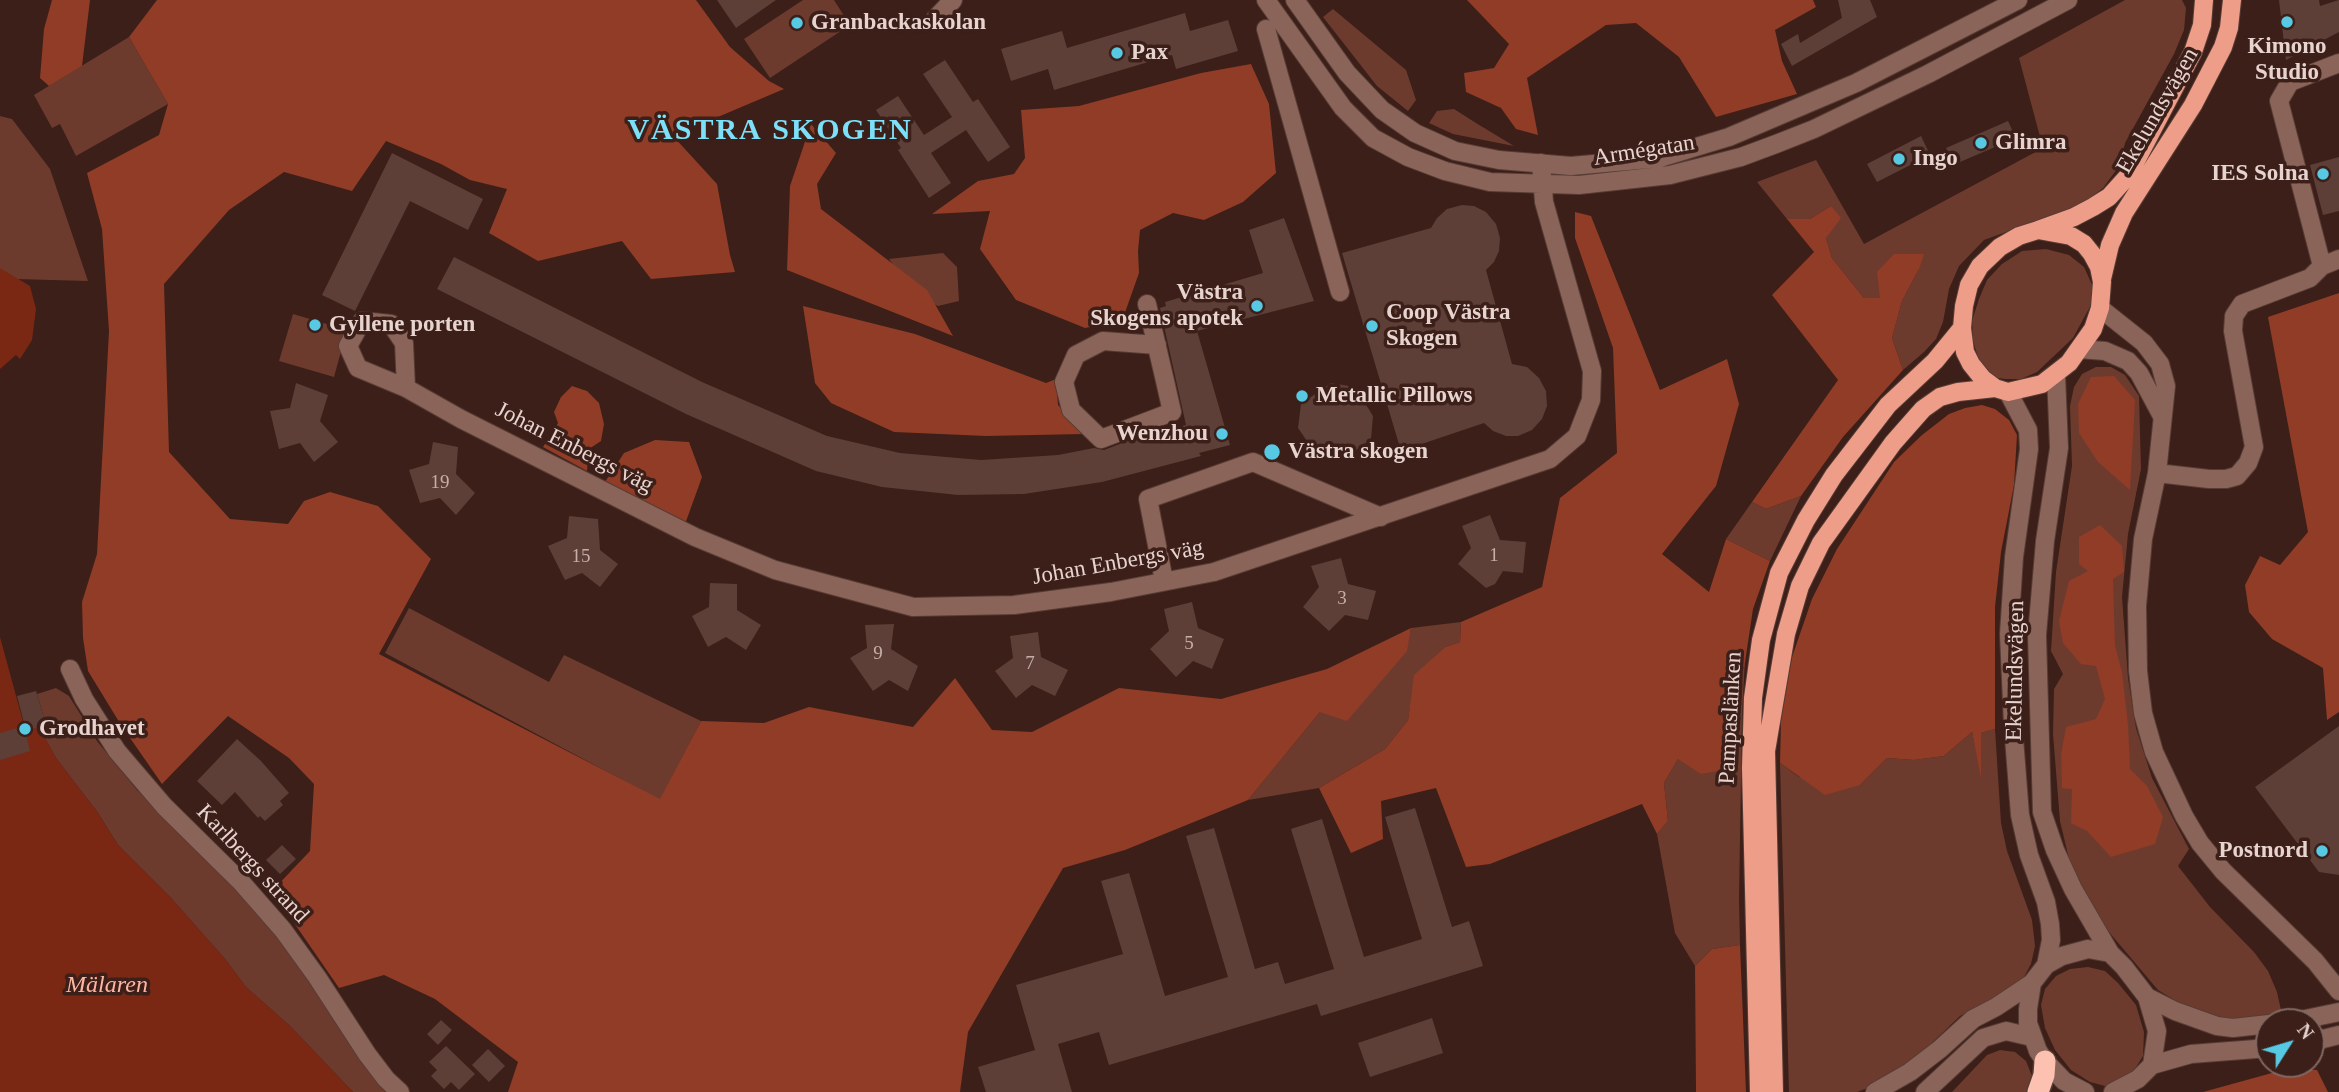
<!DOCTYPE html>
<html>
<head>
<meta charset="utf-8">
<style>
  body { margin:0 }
  #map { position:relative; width:2339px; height:1092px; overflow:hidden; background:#3b1f18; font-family:Georgia,serif }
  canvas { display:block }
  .north { position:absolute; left:2255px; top:1008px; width:70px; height:70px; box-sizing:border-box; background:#3b1f18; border:2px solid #806761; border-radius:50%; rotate:53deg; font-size:19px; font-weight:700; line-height:28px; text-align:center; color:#e8d4cf }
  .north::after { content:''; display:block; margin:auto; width:24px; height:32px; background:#57c9e3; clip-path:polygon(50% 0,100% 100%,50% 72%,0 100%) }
</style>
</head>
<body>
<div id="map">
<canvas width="2339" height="1092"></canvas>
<div class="north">N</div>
</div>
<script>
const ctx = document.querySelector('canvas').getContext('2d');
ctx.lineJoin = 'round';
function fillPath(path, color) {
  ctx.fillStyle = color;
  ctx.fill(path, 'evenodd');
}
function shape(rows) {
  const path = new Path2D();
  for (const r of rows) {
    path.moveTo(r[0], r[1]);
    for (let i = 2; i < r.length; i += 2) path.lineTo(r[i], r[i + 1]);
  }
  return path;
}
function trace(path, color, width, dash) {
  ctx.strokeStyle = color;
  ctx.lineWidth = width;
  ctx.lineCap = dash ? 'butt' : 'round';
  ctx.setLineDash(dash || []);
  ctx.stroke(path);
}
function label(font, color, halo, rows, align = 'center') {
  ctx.font = font + ' Georgia,serif';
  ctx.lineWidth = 7;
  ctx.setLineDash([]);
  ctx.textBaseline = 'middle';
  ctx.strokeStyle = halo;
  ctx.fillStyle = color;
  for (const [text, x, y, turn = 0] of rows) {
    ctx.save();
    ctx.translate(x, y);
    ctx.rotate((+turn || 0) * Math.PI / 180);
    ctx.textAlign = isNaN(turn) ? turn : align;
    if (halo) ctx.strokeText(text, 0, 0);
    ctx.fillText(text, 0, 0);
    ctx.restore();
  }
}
fillPath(shape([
  [803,0,834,0,850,25,770,78,744,39],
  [2125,0,2182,0,2186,8,2184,30,2174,54,2125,143,2120,165,2103,188,2083,204,1984,240,1959,266,1949,289,1943,322,1936,339,1924,352,1903,370,1892,338,1902,301,1919,269,1880,298,1864,298,1832,258,1826,238,1831,206,1810,219,1787,219,1757,182,1816,160,1864,244,2043,148,2019,58],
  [1333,9,1406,70,1416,100,1408,111,1377,86,1323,17],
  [129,37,168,104,76,156,60,124,52,128,34,95],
  [1454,109,1476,123,1514,146,1453,134,1429,123,1437,111],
  [0,116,12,119,50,169,88,281,16,279,0,271],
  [2046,249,2069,255,2084,267,2093,287,2092,303,2073,338,2037,372,2021,379,2005,379,1992,377,1979,360,1973,341,1972,321,1979,299,1987,280,2002,264,2022,251],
  [943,253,957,267,959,301,938,306,914,294,889,259],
  [293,314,347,330,334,377,279,361],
  [2096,367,2111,367,2125,375,2139,396,2141,469,2128,534,2122,597,2128,678,2136,728,2152,778,2189,849,2178,866,2210,907,2254,952,2268,971,2277,992,2282,1015,2219,1020,2186,1007,2158,990,2098,919,2070,863,2060,821,2053,734,2054,689,2063,674,2051,651,2056,572,2072,466,2070,406,2074,387,2082,374],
  [1801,496,1770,561,1726,539,1752,502,1766,509],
  [409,608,549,682,564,655,701,721,660,800,385,653],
  [1461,622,1460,642,1445,647,1415,675,1408,720,1385,749,1319,788,1248,800,1320,712,1406,651,1411,628],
  [1745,660,1742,714,1739,899,1740,945,1712,949,1695,966,1675,933,1657,834,1668,821,1664,783,1678,759,1729,769],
  [56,688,69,696,97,741,137,790,194,844,255,906,305,973,367,1068,387,1092,353,1092,290,1026,246,987,225,959,171,898,118,845,98,813,56,758,41,731,46,725,37,694],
  [1995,729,2001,823,2007,851,2032,920,2035,946,2031,964,2024,977,2007,993,1991,1003,1975,1008,1960,1016,1911,1063,1878,1084,1857,1092,1789,1092,1780,763,1799,777,1860,785,1887,758,1914,760,1944,756,1972,732,1981,773,1981,733],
  [2088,967,2105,971,2118,983,2136,1005,2144,1032,2143,1056,2133,1072,2118,1083,2105,1086,2090,1082,2071,1070,2055,1050,2045,1028,2041,1005,2045,989,2056,976,2070,969],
  [2000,1050,2015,1052,2026,1061,2032,1076,2029,1092,1952,1092,1987,1055]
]), '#6d3b2e');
fillPath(shape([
  [52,0,90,0,82,66,49,86,40,78,44,29],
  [157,0,696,0,730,47,769,81,784,89,673,136,717,184,730,255,735,272,651,279,622,241,538,261,489,233,507,189,470,180,441,164,386,141,352,191,284,172,229,210,164,284,169,452,230,519,288,524,304,501,330,492,378,506,431,559,379,654,660,799,701,721,764,723,809,707,913,727,955,678,992,730,1032,732,1119,688,1221,699,1327,669,1411,628,1407,651,1347,721,1320,712,1248,800,1125,850,1063,868,968,1032,960,1092,508,1092,518,1062,435,999,384,975,339,988,272,891,310,851,314,784,289,758,228,716,162,784,121,725,88,671,83,638,82,602,97,554,109,331,102,229,87,173,159,135,168,104,129,37],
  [1467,0,1813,0,1816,7,1775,30,1782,61,1797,94,1716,117,1679,57,1636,23,1606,25,1527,78,1538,135,1516,129,1501,108,1466,92,1464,73,1494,68,1509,44],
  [1251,64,1269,104,1276,173,1243,202,1204,220,1173,213,1140,230,1138,251,1139,273,1122,321,1085,328,1016,300,980,249,990,211,932,214,978,181,1014,174,1025,158,1021,110,1079,106,1201,73],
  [811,124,836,153,817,184,821,209,927,290,953,336,787,270,790,186],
  [1831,206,1841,218,1826,238,1832,258,1864,298,1880,298,1877,272,1894,254,1924,254,1919,269,1902,301,1892,338,1903,370,1843,437,1801,496,1766,509,1752,502,1838,380,1772,295,1814,252,1787,219,1810,219],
  [1575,212,1591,216,1660,390,1727,359,1739,404,1716,486,1662,554,1709,592,1726,539,1770,561,1753,609,1729,769,1701,774,1678,759,1664,783,1668,821,1657,834,1642,804,1490,864,1466,867,1436,788,1381,801,1383,839,1351,853,1319,788,1385,749,1408,720,1414,675,1445,647,1460,642,1461,622,1542,587,1560,498,1617,453,1613,348,1575,238],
  [2339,293,2339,712,2327,720,2323,668,2272,639,2249,612,2245,585,2260,556,2280,565,2308,532,2268,317],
  [803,306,915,334,1046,383,1056,379,1058,405,1084,434,986,436,894,432,831,403,815,383],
  [2114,376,2135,400,2130,490,2098,462,2079,433,2078,404,2091,377],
  [572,386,587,391,599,403,604,424,601,441,589,449,587,471,543,447,558,423,554,412,561,397],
  [1982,405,1995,409,2009,420,2017,435,2014,485,2001,552,1995,607,1995,729,1981,733,1981,778,1972,732,1944,756,1914,760,1887,758,1860,785,1825,795,1780,763,1781,720,1792,657,1812,599,1837,549,1894,462,1922,435,1949,414,1965,408],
  [655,440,689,442,702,477,684,527,605,482,624,453],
  [2100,525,2122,546,2124,572,2113,579,2115,646,2122,672,2128,725,2130,769,2147,786,2163,817,2155,844,2111,857,2087,831,2071,823,2072,789,2062,788,2061,755,2066,727,2096,719,2105,699,2096,666,2081,664,2063,643,2059,621,2069,581,2088,571,2079,564,2079,537],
  [1740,945,1746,1092,1696,1092,1695,966,1712,949],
  [2290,1068,2317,1070,2328,1092,2203,1092]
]), '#903c27');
fillPath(shape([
  [0,268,30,286,36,309,32,340,20,359,16,355,0,369],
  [0,637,24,725,36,722,56,758,98,813,118,845,171,898,225,959,246,987,290,1026,353,1092,0,1092]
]), '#7a2814');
fillPath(shape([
  [717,0,776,0,736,28],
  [1838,0,1870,0,1877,17,1792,66,1781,44,1798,34,1800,43,1842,18],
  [2279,0,2319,0,2320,6,2339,0,2339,32,2286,60],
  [1185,13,1190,31,1228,20,1238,51,1176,69,1172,55,1054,90,1048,69,1011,81,1001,49,1062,31,1067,48],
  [945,60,973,102,978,99,1010,147,988,162,966,130,931,153,951,183,929,198,898,150,901,148,876,110,898,96,924,135,952,117,923,74],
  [2008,121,2016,138,1953,165,1946,148],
  [1921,136,1930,155,1877,182,1867,164],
  [392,153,483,199,468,230,410,201,355,311,322,295],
  [2339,157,2339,211,2323,215,2310,165],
  [1462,205,1474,206,1486,212,1496,224,1500,238,1499,251,1494,262,1486,270,1512,364,1527,367,1539,378,1546,391,1547,406,1542,419,1532,430,1518,436,1506,436,1493,431,1484,423,1401,451,1342,253,1431,228,1437,218,1447,209],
  [1284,218,1314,301,1197,331,1230,445,1199,453,1201,456,1102,482,1024,494,958,495,882,487,816,471,686,414,437,289,454,257,702,382,827,436,900,453,981,460,1058,455,1094,448,1104,450,1138,437,1186,425,1160,308,1166,306,1165,302,1263,273,1249,230],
  [296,383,328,395,320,421,338,442,314,462,300,443,279,449,270,411,290,408],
  [1331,383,1355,387,1373,416,1371,439,1342,461,1318,457,1298,428,1301,404],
  [433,442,458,447,456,474,475,493,456,515,440,498,420,503,409,470,429,464],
  [1490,515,1500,540,1526,542,1523,573,1503,571,1495,584,1486,588,1458,564,1471,548,1462,526],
  [569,516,598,519,600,550,618,564,600,587,582,573,565,580,548,546,567,538],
  [1341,558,1348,584,1376,591,1368,620,1345,615,1329,631,1303,607,1319,587,1311,566],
  [710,583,737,584,737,610,761,625,746,650,726,637,708,647,692,616,709,607],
  [1192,602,1198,628,1224,639,1212,669,1193,661,1176,677,1150,649,1169,631,1164,609],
  [894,624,891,649,918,666,908,691,889,680,873,691,850,658,867,648,865,625],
  [1038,632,1041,657,1068,670,1055,696,1032,685,1016,698,995,671,1013,658,1010,636],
  [36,691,46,725,26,731,17,696],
  [24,726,30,751,0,760,0,733],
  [2339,726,2339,875,2319,872,2255,787],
  [237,739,261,761,289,793,280,801,283,805,265,821,260,816,258,818,235,792,222,805,197,781],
  [1415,808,1452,927,1469,921,1483,966,1321,1016,1317,1004,1109,1065,1099,1032,1058,1044,1072,1092,986,1092,978,1067,1035,1050,1016,985,1123,954,1101,881,1129,873,1165,996,1228,977,1186,836,1214,828,1255,969,1278,962,1285,984,1334,969,1291,829,1322,819,1364,957,1422,939,1385,817],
  [282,845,296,859,280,874,266,860],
  [1432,1018,1443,1053,1370,1077,1358,1043],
  [441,1020,452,1030,438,1045,427,1034],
  [446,1046,475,1074,459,1090,451,1082,444,1089,431,1076,437,1070,429,1062],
  [488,1049,505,1066,489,1082,472,1065]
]), '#5d3f37');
const minor = shape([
  [1266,0,1343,108,1373,138,1408,157,1445,171,1490,182,1579,185,1670,175,1741,157,1776,144,1814,129,1928,74,2068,0],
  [1295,0,1347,73,1382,110,1415,133,1455,151,1499,160,1571,166,1660,158,1729,137,1856,83,2018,0],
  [935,19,953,0],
  [1266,29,1340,292],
  [2322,266,2279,101,2290,82,2339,63],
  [1147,304,1165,381,1172,412,1101,439,1071,410,1064,382,1076,355,1103,341,1157,345],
  [2100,308,2144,343,2160,364,2166,386,2157,473,2143,539,2137,606,2138,671,2143,713,2154,752,2184,816,2200,843,2223,871,2315,961,2339,991],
  [2079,349,2105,351,2128,361,2139,373,2162,416],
  [2056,374,2059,448,2045,541,2037,635,2042,812,2055,850,2073,889,2110,953,2124,967,2147,997,2157,1031,2152,1065,2138,1079,2113,1092],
  [406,388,404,343,391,324,362,321,348,346,358,368,406,388,461,419,695,537,775,570,913,607,1014,605,1111,592,1214,572,1550,459,1577,436,1591,400,1592,371,1544,202,1541,163],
  [2008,392,2028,430,2029,449,2014,557,2009,634,2013,725,2020,815,2029,855,2046,902,2050,924,2051,940,2046,965],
  [2157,473,2209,479,2226,479,2237,476,2248,463,2254,447,2233,331,2234,316,2242,304,2310,278,2322,266,2339,259],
  [1164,581,1148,499,1253,462,1381,517],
  [70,669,84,699,117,751,164,806,241,882,283,930,317,977,367,1054,386,1079,400,1092],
  [2147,997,2175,1011,2217,1026,2233,1028,2269,1024],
  [2291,1022,2339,1012],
  [2311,1042,2339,1035],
  [2152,1065,2191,1054,2269,1048],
  [1875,1092,1910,1072,1940,1049,1973,1019,1996,1007,2032,983],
  [1925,1092,1983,1038,2006,1031,2032,1037],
  [2085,1092,2064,1081,2045,1061,2038,1051,2028,1023,2028,1009,2032,983,2046,965,2062,956,2088,949,2110,953]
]);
const major = shape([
  [2038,230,2071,236,2084,244,2092,254,2099,267,2102,282,2100,308,2093,329,2069,363,2042,384,2008,392,1995,388,1983,379,1971,364,1965,352,1962,328,1964,306,1969,285,1980,266,2000,247,2019,236,2038,230,2074,217,2093,207,2109,197,2128,176,2193,52,2202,25,2204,0],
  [2102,279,2110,245,2124,213,2193,105,2223,47,2229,28,2232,0],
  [1759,1092,1751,768,1753,698,1761,640,1779,573,1806,520,1834,475,1888,405,1935,361,1962,328],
  [1774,1092,1766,751,1786,634,1800,586,1821,543,1893,443,1923,409,1940,397,1958,392,1995,388]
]);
const highway = shape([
  [2038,1092,2044,1075,2045,1061]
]);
trace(minor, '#573c35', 20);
trace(major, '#573c35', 20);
trace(highway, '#573c35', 24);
trace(minor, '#8a6459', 18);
trace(major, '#ee9d89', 18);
trace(highway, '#fcc1b1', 21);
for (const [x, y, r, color] of [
  [2287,22,7,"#57c9e3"],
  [797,23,7,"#57c9e3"],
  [1117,53,7,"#57c9e3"],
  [1981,143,7,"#57c9e3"],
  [1899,159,7,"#57c9e3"],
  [2323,174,7,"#57c9e3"],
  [1257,306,7,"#57c9e3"],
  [315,325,7,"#57c9e3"],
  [1372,326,7,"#57c9e3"],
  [1302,396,7,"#57c9e3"],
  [1222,434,7,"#57c9e3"],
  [1272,452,9,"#57c9e3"],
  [25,729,7,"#57c9e3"],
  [2322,851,7,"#57c9e3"]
]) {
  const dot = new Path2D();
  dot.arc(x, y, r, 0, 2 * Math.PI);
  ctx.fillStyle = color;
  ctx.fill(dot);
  trace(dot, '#3b1f18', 2.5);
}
label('19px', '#c5afa9', null, [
  ["19",440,483],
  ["1",1494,556],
  ["15",581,557],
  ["3",1342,599],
  ["5",1189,644],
  ["9",878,654],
  ["7",1030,664]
]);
label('bold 23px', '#e8d4cf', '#3b1f18', [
  ["Granbackaskolan",811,23],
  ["Kimono",2287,47,"center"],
  ["Studio",2287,73,"center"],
  ["Pax",1131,53],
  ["Glimra",1995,143],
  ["Ingo",1913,159],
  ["IES Solna",2309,174,"right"],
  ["Västra",1243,293,"right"],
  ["Skogens apotek",1243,319,"right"],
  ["Coop Västra",1386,313],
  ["Skogen",1386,339],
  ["Gyllene porten",329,325],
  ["Metallic Pillows",1316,396],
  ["Wenzhou",1208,434,"right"],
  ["Västra skogen",1288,452],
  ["Grodhavet",39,729],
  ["Postnord",2308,851,"right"]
], 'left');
label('23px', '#e8d4cf', '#3b1f18', [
  ["Ekelundsvägen",2158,111,-60],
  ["Armégatan",1644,151,-9],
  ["Johan Enbergs väg",574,448,27],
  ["Johan Enbergs väg",1118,563,-10],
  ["Ekelundsvägen",2016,671,-89],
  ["Pampaslänken",1731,718,-87],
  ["Karlbergs strand",252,864,47]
]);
label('italic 24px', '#feb6a3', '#3b1f18', [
  ["Mälaren",107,986]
]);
ctx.letterSpacing = '2px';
label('bold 30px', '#7be0f8', '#3b1f18', [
  ["VÄSTRA SKOGEN",770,131]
]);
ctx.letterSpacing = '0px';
</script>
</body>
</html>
